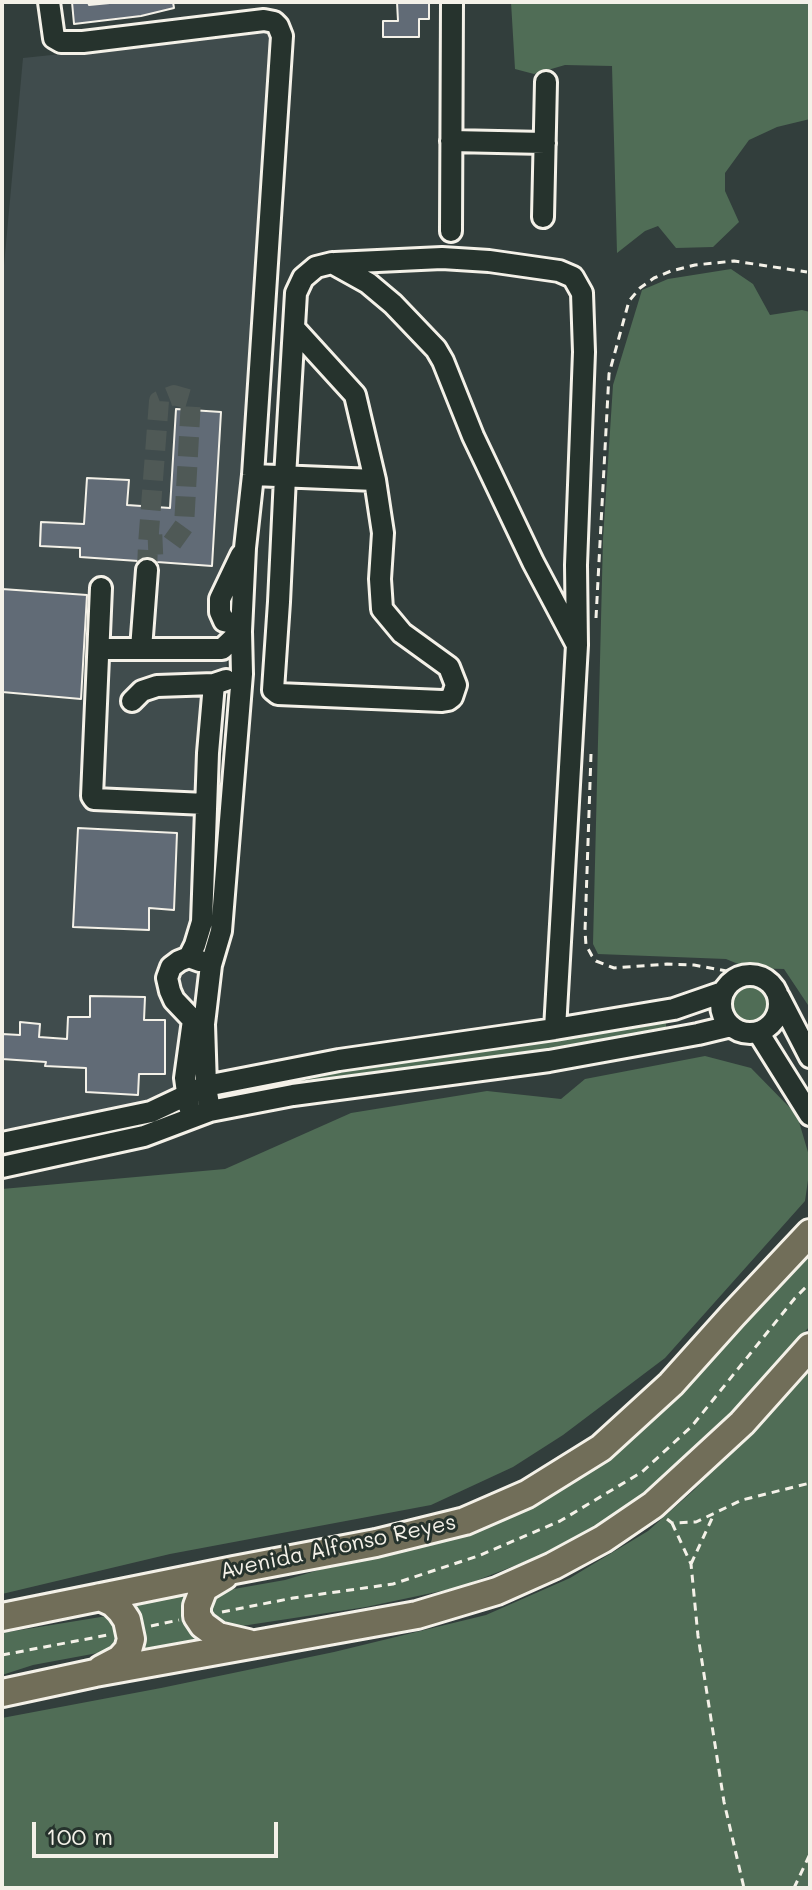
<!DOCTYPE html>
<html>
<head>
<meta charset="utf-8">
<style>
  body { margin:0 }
  #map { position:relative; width:812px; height:1890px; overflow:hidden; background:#323e3c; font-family:Mali,sans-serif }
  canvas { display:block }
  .frame { position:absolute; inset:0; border:4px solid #f4f1e8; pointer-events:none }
  .scale { position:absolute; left:32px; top:1822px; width:246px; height:36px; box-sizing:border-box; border:4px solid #f4f1e8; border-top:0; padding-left:10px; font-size:24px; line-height:28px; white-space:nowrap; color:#f4f1e8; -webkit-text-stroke:6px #26332d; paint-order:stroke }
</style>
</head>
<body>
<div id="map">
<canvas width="812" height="1890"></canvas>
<div class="frame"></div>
<div class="scale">100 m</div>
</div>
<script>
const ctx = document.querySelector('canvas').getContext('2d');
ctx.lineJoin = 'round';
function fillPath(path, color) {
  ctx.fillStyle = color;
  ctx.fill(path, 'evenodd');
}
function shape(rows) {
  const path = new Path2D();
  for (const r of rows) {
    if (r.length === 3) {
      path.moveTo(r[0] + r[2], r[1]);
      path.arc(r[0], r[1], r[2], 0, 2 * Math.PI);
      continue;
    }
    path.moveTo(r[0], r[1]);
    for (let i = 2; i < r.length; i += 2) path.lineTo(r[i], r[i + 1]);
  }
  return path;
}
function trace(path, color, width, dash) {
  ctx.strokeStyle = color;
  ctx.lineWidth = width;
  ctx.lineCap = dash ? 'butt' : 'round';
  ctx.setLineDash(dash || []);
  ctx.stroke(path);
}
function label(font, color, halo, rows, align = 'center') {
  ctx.font = font + ' Mali,sans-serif';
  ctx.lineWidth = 6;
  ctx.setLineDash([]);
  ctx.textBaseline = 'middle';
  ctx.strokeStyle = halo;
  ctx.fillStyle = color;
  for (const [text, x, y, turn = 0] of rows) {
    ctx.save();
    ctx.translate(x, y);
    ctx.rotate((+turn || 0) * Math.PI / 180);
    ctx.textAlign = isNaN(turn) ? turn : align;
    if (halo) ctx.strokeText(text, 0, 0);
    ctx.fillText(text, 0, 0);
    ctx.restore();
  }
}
fillPath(shape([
  [272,32,197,1081,133,1108,2,1141,2,287,23,58]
]), '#404c4d');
fillPath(shape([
  [511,2,810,2,810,119,777,127,749,140,725,173,725,191,739,222,713,247,676,248,658,226,645,231,617,253,612,66,565,65,534,74,515,69],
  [731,269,753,284,770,315,802,310,810,312,810,1008,784,969,748,968,726,959,598,954,593,944,603,539,613,385,642,290,668,279],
  [751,1005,19],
  [660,1021,666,1023,666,1031,638,1037,220,1102,218,1092,255,1082],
  [705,1056,751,1068,797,1115,810,1159,810,1166,805,1201,665,1358,563,1435,513,1467,431,1505,170,1554,2,1594,2,1189,225,1169,351,1113,487,1091,561,1099,585,1079],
  [810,1250,810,1326,706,1440,662,1481,604,1523,537,1557,460,1587,366,1607,235,1627,223,1628,208,1618,209,1596,217,1592,285,1580,373,1554,573,1480,628,1441],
  [810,1368,810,1888,2,1888,2,1718,161,1688,334,1652,486,1615,570,1578,648,1531,694,1490],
  [189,1590,203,1641,131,1656,120,1603],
  [107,1616,116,1619,123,1632,114,1647,103,1652,33,1665,2,1675,2,1633]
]), '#506d56');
const building = shape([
  [72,2,88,2,89,5,120,2,173,2,174,8,141,16,74,24,72,2],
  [397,2,429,2,429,19,419,19,419,37,383,37,383,21,398,21,397,2],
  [176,409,221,412,212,566,157,562,147,557,138,561,80,557,80,548,40,546,41,522,84,524,87,478,129,480,127,505,170,508,176,409],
  [2,589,87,595,81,699,2,692,2,589],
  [78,828,177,833,174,910,149,908,149,930,73,927,78,828],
  [90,996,145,997,144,1020,165,1020,165,1074,139,1074,138,1095,86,1092,86,1068,45,1066,46,1062,2,1059,2,1034,20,1035,20,1022,40,1024,39,1037,67,1039,68,1017,90,1017,90,996]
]);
fillPath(building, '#616b76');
trace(building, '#f4f1e8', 2);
trace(shape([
  [147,570,148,545,159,401,174,395,191,400,184,526,171,544,148,545]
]), '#4f5956', 20, [20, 10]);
const minor = shape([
  [49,2,54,38,61,42,83,42,264,20,274,22,278,26,282,36,253,475,245,548,241,631,242,674,221,931,211,965,204,1024,206,1086,210,1111],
  [451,141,545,143],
  [543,217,546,82],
  [451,231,452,2],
  [335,263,442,258,489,261,559,271,573,277,582,293,584,352,576,565,577,645,555,1029],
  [294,328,355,395,375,480,383,533,380,579,382,609,402,633,449,667,456,685,452,697,448,700,442,701,278,694,273,690,279,602,285,477,296,293,303,278,316,267,332,263,368,283,393,304,436,349,443,361,473,436,533,562,577,645],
  [253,475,375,480],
  [241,555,220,599,220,612,224,621,241,625],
  [101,588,92,796,94,799,206,804],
  [100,649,222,649,241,631],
  [141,649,147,570],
  [132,701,142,691,157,686,214,684,226,680],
  [189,957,195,945,202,922,208,753,214,684],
  [200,961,189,957,179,961,171,967,167,978,170,991,174,1000,193,1020,204,1024],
  [750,1004,29],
  [779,997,810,1057],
  [758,1032,810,1115],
  [189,1107,185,1078,193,1020],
  [2,1143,151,1112,206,1086,339,1060,555,1029,674,1009,723,992],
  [2,1167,144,1136,210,1111,293,1095,549,1061,698,1034,731,1026]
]);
const major = shape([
  [224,1576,204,1588,197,1606,197,1616,203,1625,218,1636,248,1643],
  [100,1597,113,1603,121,1611,127,1620,131,1639,128,1650,120,1659,101,1669],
  [2,1617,234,1570,376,1543,465,1521,527,1494,601,1448,671,1384,733,1315,810,1233],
  [2,1693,95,1673,417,1615,497,1591,553,1566,603,1539,653,1505,742,1423,810,1347]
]);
trace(minor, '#f4f1e8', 26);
trace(major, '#f4f1e8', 32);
trace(shape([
  [596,618,609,374,629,301,640,288,654,278,671,271,695,265,734,261,807,272],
  [591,754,585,931,586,945,592,956,596,961,614,968,667,964,694,965,748,975],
  [667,1519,672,1523,696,1522,742,1500,810,1483],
  [672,1523,691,1564,698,1636,724,1802,744,1888],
  [691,1564,714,1514],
  [222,1612,293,1598,393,1584,478,1556,560,1521,642,1472,692,1426,795,1298,810,1283],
  [151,1626,179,1620],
  [2,1655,108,1635],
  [794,1888,810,1854]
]), '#f4f1e8', 3, [8, 6]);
trace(minor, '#26332d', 20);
trace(major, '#716e59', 26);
label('22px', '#f4f1e8', '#26332d', [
  ["Avenida Alfonso Reyes",338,1547,-12]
]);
</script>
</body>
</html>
